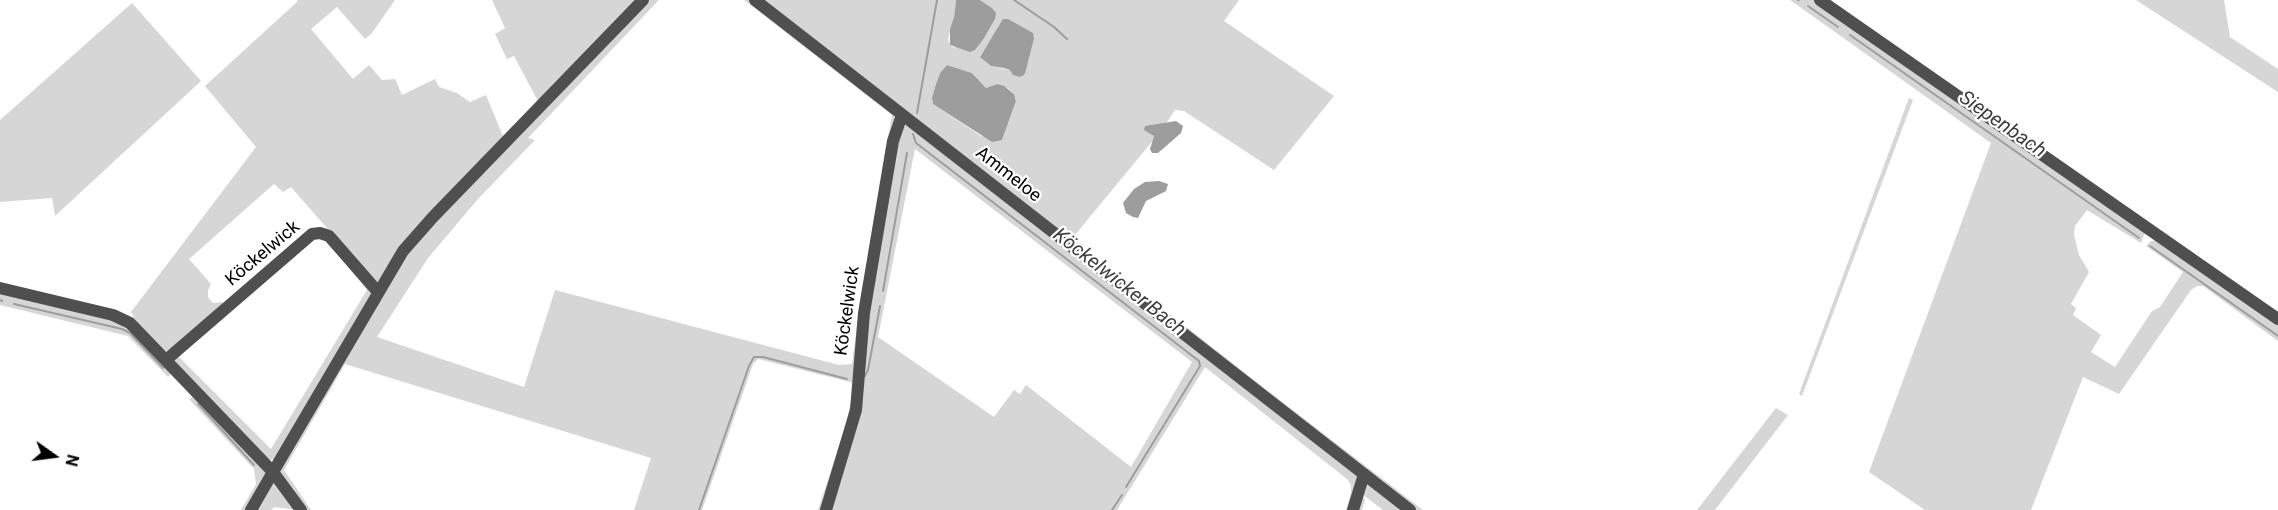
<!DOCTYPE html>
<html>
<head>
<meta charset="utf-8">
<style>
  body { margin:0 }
  #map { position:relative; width:2278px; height:510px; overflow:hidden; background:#fff; font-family:Roboto,sans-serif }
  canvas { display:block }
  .north { position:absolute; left:24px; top:426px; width:60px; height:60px; -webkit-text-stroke:4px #fff; paint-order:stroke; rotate:104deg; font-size:16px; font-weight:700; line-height:24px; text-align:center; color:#000 }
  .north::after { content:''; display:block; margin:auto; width:21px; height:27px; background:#000; clip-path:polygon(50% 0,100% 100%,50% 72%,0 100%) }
</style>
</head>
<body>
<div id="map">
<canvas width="2278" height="510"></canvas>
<div class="north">N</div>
</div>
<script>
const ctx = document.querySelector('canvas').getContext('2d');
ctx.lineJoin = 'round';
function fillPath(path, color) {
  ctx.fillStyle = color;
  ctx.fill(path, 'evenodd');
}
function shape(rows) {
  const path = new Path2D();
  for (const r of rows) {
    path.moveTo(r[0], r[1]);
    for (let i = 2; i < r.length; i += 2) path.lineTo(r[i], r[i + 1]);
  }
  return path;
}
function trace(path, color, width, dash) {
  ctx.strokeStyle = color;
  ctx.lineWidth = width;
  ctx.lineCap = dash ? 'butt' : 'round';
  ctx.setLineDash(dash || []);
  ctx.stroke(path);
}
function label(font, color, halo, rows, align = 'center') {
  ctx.font = font + ' Roboto,sans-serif';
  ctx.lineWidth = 4.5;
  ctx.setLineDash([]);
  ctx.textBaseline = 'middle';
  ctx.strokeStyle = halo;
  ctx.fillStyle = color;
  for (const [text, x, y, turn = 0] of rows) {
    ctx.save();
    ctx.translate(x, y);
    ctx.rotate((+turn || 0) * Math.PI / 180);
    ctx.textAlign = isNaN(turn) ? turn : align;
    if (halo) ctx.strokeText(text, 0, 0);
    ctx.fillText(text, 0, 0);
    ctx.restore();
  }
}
fillPath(shape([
  [297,0,395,0,372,33,365,39,337,7,311,29,353,79,369,65,382,80,395,79,402,95,435,79,439,87,457,93,470,102,486,95,504,139,378,283,375,283,291,187,283,192,274,184,189,259,211,284,208,290,208,297,213,303,222,302,225,306,172,352,164,350,135,319,131,312,256,147,205,86,297,2],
  [492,0,639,0,539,103,514,56,507,59,495,34,505,28],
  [647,0,659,0,528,138,535,140,478,199,428,258,377,337,524,387,555,290,839,365,852,364,860,303,892,115,744,0,751,0,895,113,863,307,853,410,824,510,818,510,846,425,854,383,758,359,753,364,702,510,634,510,651,458,345,364,284,470,311,510,304,510,278,470,400,263,435,220],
  [759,0,956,0,954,17,948,39,950,45,954,48,992,8,980,0,1239,0,1224,21,1334,96,1274,170,1184,111,1175,110,1165,125,1147,126,1155,138,1070,241],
  [1034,39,1026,70,1010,70,991,66,980,56,990,41],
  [947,65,972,73,986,88,997,84,1009,89,1014,94,1016,101,1002,140,981,136,933,104,932,98,935,87,940,73],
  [1790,0,1817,0,2145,232,2141,243,2087,210,2075,226,2074,235,2079,255,2089,272,2071,304,2076,308,2073,315,2101,335,2091,352,2115,367,2152,311,2160,307,2183,272,2146,246,2151,241,2159,240,2278,323,2278,341,2203,286,2197,286,2191,290,2119,394,2083,377,2031,510,1925,510,1869,472,1991,143],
  [2136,0,2224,0,2230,37,2278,69,2278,92],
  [132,3,201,81,55,216,52,198,0,202,0,120],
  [1909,98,1913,100,1802,396,1799,394],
  [906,125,1358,473,1351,510,1346,510,1351,492,1351,485,1347,479,1205,367,1117,510,829,510,848,453,866,314,901,129],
  [915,149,1192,362,1131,467,1026,385,1020,394,1014,390,994,417,878,337],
  [352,264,372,294,276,459,270,460,265,458,174,362,177,355,271,449,367,290,348,267],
  [0,291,119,320,172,373,168,377,128,336,0,305],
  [1166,311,1272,394,1423,510,1416,510,1168,318],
  [194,396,266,471,266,476,247,510,241,510,256,484,254,469,189,399],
  [1776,408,1788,415,1715,510,1697,510],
  [273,482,298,510,274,507,271,510,255,510],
  [1366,483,1408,510,1383,510,1362,494,1365,500,1362,510,1356,510]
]), '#d6d6d6');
fillPath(shape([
  [956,0,980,0,992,8,996,13,995,19,984,38,975,50,970,52,950,45,950,29,954,17],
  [1003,19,1008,19,1033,33,1034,39,1026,70,1024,75,1020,77,1013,75,1010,70,1004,68,991,66,980,57],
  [947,65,972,73,986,88,997,84,1004,86,1014,94,1016,101,1002,140,992,142,933,104,932,98,935,87,940,73],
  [1176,121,1183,126,1181,133,1158,153,1152,153,1150,149,1154,136,1144,130,1145,126],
  [1159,181,1168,184,1166,191,1146,201,1138,218,1133,217,1126,213,1123,203,1134,189,1145,182]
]), '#9d9d9d');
trace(shape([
  [1014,0,1054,27,1067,39],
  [1798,0,1799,0],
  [1808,6,1838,27],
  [1850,35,2139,238],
  [917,113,937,0],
  [913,134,916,143,1199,361,1200,366,1197,371,1126,487],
  [2150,246,2278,336],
  [883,291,907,153],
  [0,300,2,301],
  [14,304,122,329,130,333,163,368],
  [865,376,868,370,880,306],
  [198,404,254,465],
  [699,510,749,366,754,357,763,357,847,379],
  [1112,510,1122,495]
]), '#9d9d9d', 2);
trace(shape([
  [755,0,1410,510],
  [1820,0,2278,319],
  [0,288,113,315,130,323,273,472,403,251,433,217,643,0],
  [166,360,312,234,320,233,329,236,378,292],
  [251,510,273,472,301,510],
  [826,510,856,410,864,313,893,141,902,115],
  [1353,510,1364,474]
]), '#4f4f4f', 12);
label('18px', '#000', '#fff', [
  ["Ammeloe",1008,175,38],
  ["Köckelwick",263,254,-40],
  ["Köckelwick",848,311,-82]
]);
label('italic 20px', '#3e3e3e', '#fff', [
  ["Siepenbach",2002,125,35],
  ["Köckelwicker Bach",1119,283,38]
]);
</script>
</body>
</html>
